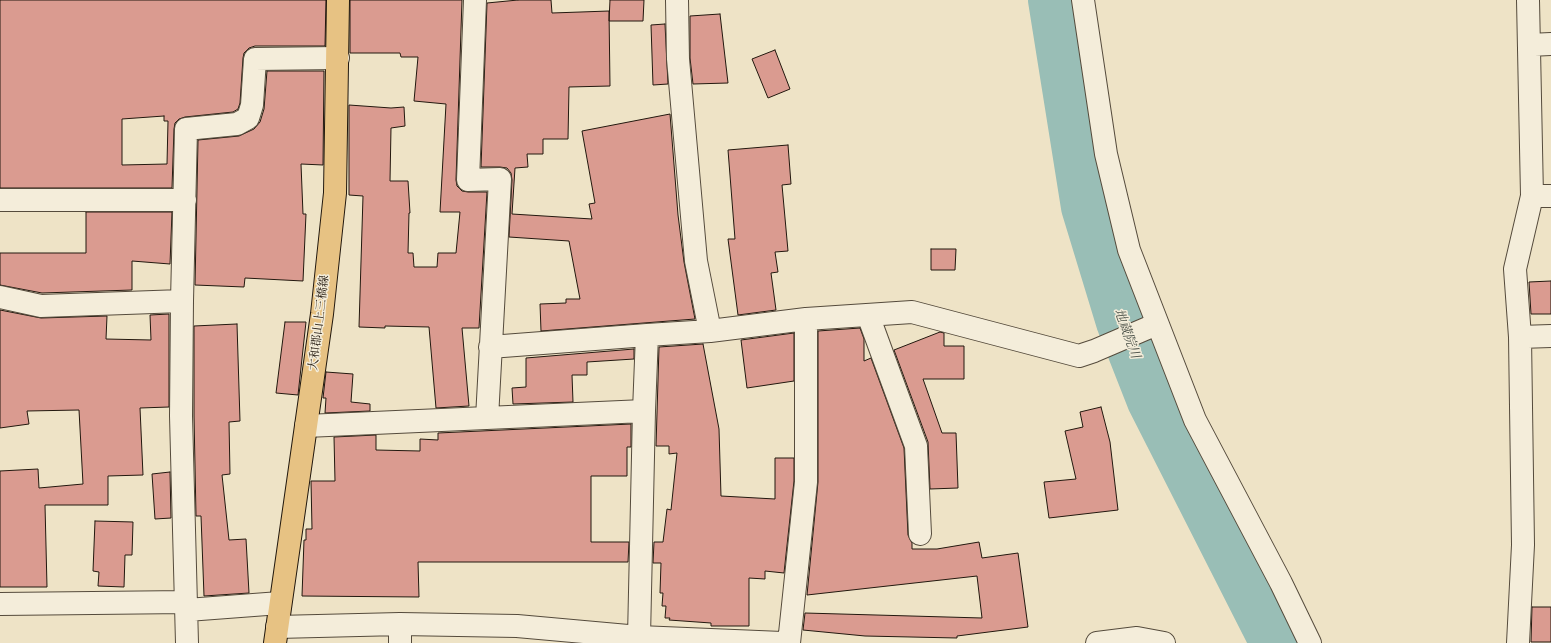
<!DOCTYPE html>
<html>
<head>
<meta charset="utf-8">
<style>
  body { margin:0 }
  canvas { display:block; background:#eee3c6 }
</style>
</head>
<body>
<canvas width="1551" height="643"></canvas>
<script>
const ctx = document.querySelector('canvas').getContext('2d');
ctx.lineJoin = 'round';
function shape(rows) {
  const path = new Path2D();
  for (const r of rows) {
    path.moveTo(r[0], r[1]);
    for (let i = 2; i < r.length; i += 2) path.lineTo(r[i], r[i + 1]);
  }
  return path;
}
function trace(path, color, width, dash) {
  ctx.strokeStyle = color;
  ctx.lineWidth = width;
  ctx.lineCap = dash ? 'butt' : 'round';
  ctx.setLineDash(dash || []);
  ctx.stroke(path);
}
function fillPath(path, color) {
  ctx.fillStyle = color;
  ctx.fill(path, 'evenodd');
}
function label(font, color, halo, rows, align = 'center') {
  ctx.font = font + ' "IM FELL English","Noto Serif JP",serif';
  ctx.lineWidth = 3;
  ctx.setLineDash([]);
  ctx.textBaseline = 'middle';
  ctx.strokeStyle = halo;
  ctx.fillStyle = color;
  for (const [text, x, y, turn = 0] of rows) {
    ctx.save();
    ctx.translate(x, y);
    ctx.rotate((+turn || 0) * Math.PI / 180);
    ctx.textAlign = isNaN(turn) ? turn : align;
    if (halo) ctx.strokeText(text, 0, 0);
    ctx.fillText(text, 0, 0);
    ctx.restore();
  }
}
trace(shape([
  [1052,0,1085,207,1120,322,1151,401,1274,643]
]), '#99beb6', 48);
const building = shape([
  [0,0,326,0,325,46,255,46,249,48,244,53,243,58,240,103,238,109,233,112,185,117,179,119,175,123,174,129,172,188,0,188,0,0],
  [164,116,164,121,168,121,167,164,122,165,122,119,164,116],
  [350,0,462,0,456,180,457,186,462,191,468,192,487,192,479,328,462,328,469,406,436,408,429,327,385,326,385,328,359,327,363,196,349,195,349,105,391,108,404,107,405,126,391,128,390,181,408,181,410,213,409,213,408,253,413,253,414,267,437,267,438,253,456,253,460,212,440,212,446,104,414,101,418,57,401,57,400,53,350,53,350,0],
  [518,0,551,0,552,13,609,11,610,86,569,87,568,139,543,139,543,154,527,154,528,167,515,168,512,214,592,219,589,204,595,203,582,131,670,114,678,215,684,262,695,319,541,331,540,304,566,303,566,299,580,299,569,241,509,237,512,180,511,173,507,168,500,167,481,167,487,3,518,0],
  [610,0,644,0,643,21,609,21,610,0],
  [720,14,728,83,693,84,690,58,690,16,720,14],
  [665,24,668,84,653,85,651,25,665,24],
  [775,50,790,89,768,98,752,59,775,50],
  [267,71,324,71,323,165,301,164,303,214,306,214,303,281,245,278,244,287,195,285,198,140,239,136,254,129,260,122,264,109,267,71],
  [788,145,791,184,782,185,788,251,775,252,778,272,771,273,776,310,738,315,728,239,735,239,728,150,788,145],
  [86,212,172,212,170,264,132,261,132,290,42,293,0,285,0,253,86,253,86,212],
  [931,249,956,249,955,270,931,270,931,249],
  [1551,281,1551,314,1531,314,1529,282,1551,281],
  [0,310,41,318,107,316,106,339,151,340,150,315,169,314,169,407,140,408,143,475,108,476,108,505,45,505,47,587,0,587,0,471,38,469,39,488,83,484,79,410,27,411,29,424,0,428,0,310],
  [285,322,306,322,298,395,276,393,285,322],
  [237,324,240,421,229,422,230,474,222,475,229,540,246,539,249,593,204,596,201,516,196,516,194,416,194,326,237,324],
  [860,328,864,339,864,361,871,358,904,448,908,535,912,543,912,549,937,549,979,542,982,558,1018,553,1028,627,957,636,957,638,865,636,803,630,805,613,982,618,977,576,807,595,818,482,818,331,860,328],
  [940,332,944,333,944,346,964,346,964,379,923,379,942,433,956,433,958,488,930,489,928,442,894,350,940,332],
  [794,333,794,381,747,388,741,340,794,333],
  [703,344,719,429,721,496,775,499,775,458,794,458,794,481,784,573,765,571,765,579,749,578,749,626,711,626,711,623,669,620,670,618,665,618,666,606,662,606,663,593,660,593,661,563,653,563,654,542,663,542,667,509,671,510,677,453,669,454,669,446,656,446,659,347,703,344],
  [634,349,634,359,587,362,587,375,572,375,573,402,513,404,512,388,526,387,526,358,634,349],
  [326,372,353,374,351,402,370,404,370,411,325,413,326,398,323,398,326,372],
  [1101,407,1110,442,1118,510,1049,518,1044,482,1076,479,1065,431,1083,427,1080,412,1101,407],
  [631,424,631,447,627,447,627,476,591,476,591,542,629,542,628,562,418,562,419,597,302,596,304,540,306,540,306,529,312,529,311,481,335,481,334,437,376,435,376,450,420,451,420,439,438,440,438,433,631,424],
  [170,472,171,518,155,519,152,474,170,472],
  [95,521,133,522,132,555,125,555,124,587,98,586,99,572,93,571,95,521],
  [1532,607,1551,607,1551,642,1531,642,1532,607]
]);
fillPath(building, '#da9b90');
trace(building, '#22180e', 1);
const minor = shape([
  [475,0,468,180,500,179,487,418],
  [677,0,678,59,696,261,710,331],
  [1083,0,1106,154,1129,250,1195,420,1281,583,1310,643],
  [1529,45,1551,44],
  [1532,196,1551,196],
  [0,200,185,200],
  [0,297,41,306,182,301,181,416,187,643],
  [182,301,186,129,237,124,248,118,252,105,255,59,338,58],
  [868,315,916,446,920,534],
  [1520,337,1551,336],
  [490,347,647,335],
  [306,426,644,411],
  [0,604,186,602],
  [187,610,280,603],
  [277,627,400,624,517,626,639,637,782,643],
  [639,637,644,411,647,335,710,331,806,319,912,312,1079,356,1094,351,1157,324],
  [400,643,400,624],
  [789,643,806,482,806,319],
  [1097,643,1137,638,1164,643],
  [1518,643,1523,545,1520,337,1515,269,1532,196,1528,0]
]);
const major = shape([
  [275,643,322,314,335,193,338,0]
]);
trace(minor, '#554b3c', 24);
trace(major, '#22180e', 24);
trace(minor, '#f4edda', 22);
trace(major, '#e7c283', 22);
label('12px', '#22180e', '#f4edda', [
  ["大和郡山上三橋線",320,323,-83]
]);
label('italic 13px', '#4c5249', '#f4edda', [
  ["地蔵院川",1126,334,70]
]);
</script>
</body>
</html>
